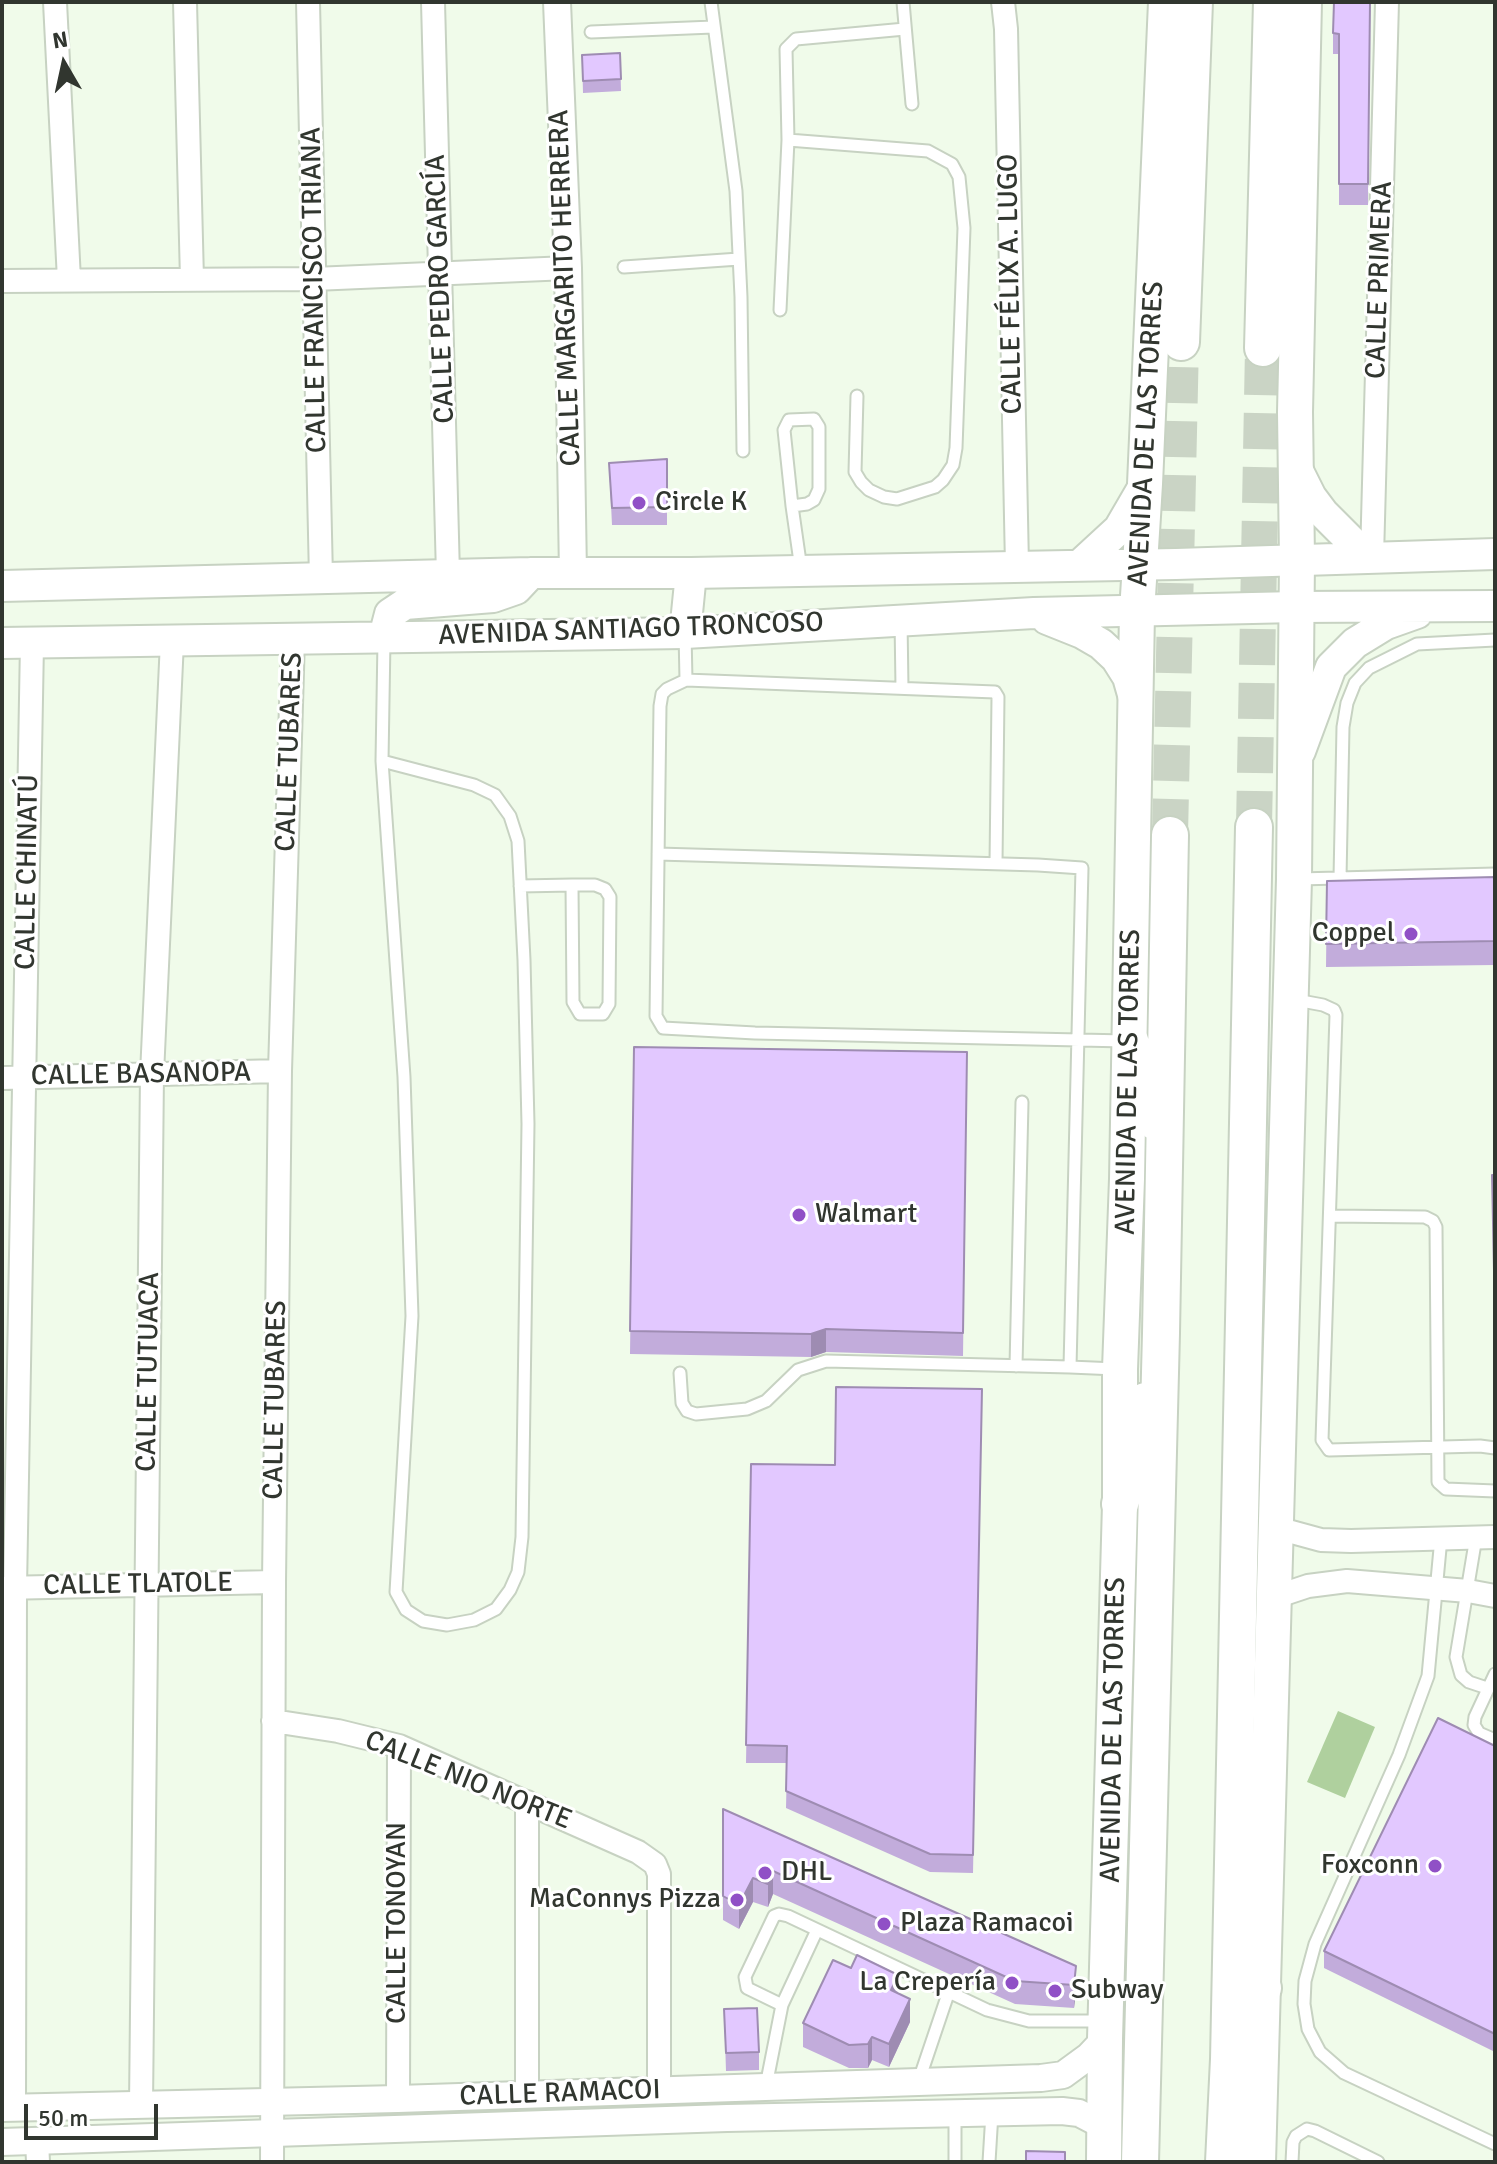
<!DOCTYPE html>
<html>
<head>
<meta charset="utf-8">
<style>
  body { margin:0 }
  #map { position:relative; width:1497px; height:2164px; overflow:hidden; background:#f0fbea; font-family:Signika,sans-serif }
  canvas { display:block }
  .frame { position:absolute; inset:0; border:4px solid #31362f; pointer-events:none }
  .north { position:absolute; left:24px; top:24px; width:80px; height:80px; -webkit-text-stroke:6px #fff; paint-order:stroke; rotate:351deg; font-size:22px; font-weight:700; line-height:32px; text-align:center; color:#31362f }
  .north::after { content:''; display:block; margin:auto; width:28px; height:36px; background:#31362f; clip-path:polygon(50% 0,100% 100%,50% 72%,0 100%) }
  .scale { position:absolute; left:24px; top:2104px; width:134px; height:36px; box-sizing:border-box; border:4px solid #31362f; border-top:0; padding-left:10px; font-size:24px; line-height:28px; white-space:nowrap; color:#31362f; -webkit-text-stroke:6px #fff; paint-order:stroke }
</style>
</head>
<body>
<div id="map">
<canvas width="1497" height="2164"></canvas>
<div class="frame"></div>
<div class="north">N</div>
<div class="scale">50 m</div>
</div>
<script>
const ctx = document.querySelector('canvas').getContext('2d');
ctx.lineJoin = 'round';
function fillPath(path, color) {
  ctx.fillStyle = color;
  ctx.fill(path, 'evenodd');
}
function shape(rows) {
  const path = new Path2D();
  for (const r of rows) {
    path.moveTo(r[0], r[1]);
    for (let i = 2; i < r.length; i += 2) path.lineTo(r[i], r[i + 1]);
  }
  return path;
}
function trace(path, color, width, dash) {
  ctx.strokeStyle = color;
  ctx.lineWidth = width;
  ctx.lineCap = dash ? 'butt' : 'round';
  ctx.setLineDash(dash || []);
  ctx.stroke(path);
}
function label(font, color, halo, rows, align = 'center') {
  ctx.font = font + ' Signika,sans-serif';
  ctx.lineWidth = 6;
  ctx.setLineDash([]);
  ctx.textBaseline = 'middle';
  ctx.strokeStyle = halo;
  ctx.fillStyle = color;
  for (const [text, x, y, turn = 0] of rows) {
    ctx.save();
    ctx.translate(x, y);
    ctx.rotate((+turn || 0) * Math.PI / 180);
    ctx.textAlign = isNaN(turn) ? turn : align;
    if (halo) ctx.strokeText(text, 0, 0);
    ctx.fillText(text, 0, 0);
    ctx.restore();
  }
}
fillPath(shape([
  [1338,1711,1375,1727,1345,1798,1307,1782]
]), '#afd09e');
trace(shape([
  [1254,827,1263,348],
  [1170,835,1181,342]
]), '#cad4c5', 36, [36, 18]);
const service = shape([
  [711,2,736,191,741,297,743,451],
  [903,2,912,104],
  [591,32,713,27],
  [788,140,928,151,952,164,959,177,964,228,956,448,953,465,943,480,935,487,897,499,884,497,869,490,861,482,855,472,857,396],
  [624,267,739,259],
  [780,310,788,140,786,49,796,39,905,29],
  [792,506,807,504,814,500,819,489,819,427,814,419,789,420,784,430,792,506,801,569],
  [901,620,902,688],
  [685,633,686,680,667,689,662,694,660,706,656,1016,663,1028,755,1033,1126,1041],
  [686,680,995,692,998,697,996,863],
  [382,761,474,785,495,795,510,816,518,841,524,960,528,1124,522,1537,518,1572,510,1590,496,1609,474,1620,447,1625,423,1621,406,1610,396,1592,412,1316,404,1077,382,761,384,640],
  [658,854,1038,865,1082,868,1070,1367,1116,1369],
  [1340,878,1343,727,1347,703,1355,683,1369,668,1417,644,1495,640],
  [1299,879,1495,874],
  [520,886,572,885,595,885,605,889,610,897,609,1004,603,1014,580,1014,573,1002,572,885],
  [1296,1000,1323,1005,1334,1010,1336,1015,1322,1440,1329,1450,1480,1446,1495,1448],
  [1330,1216,1425,1217,1433,1221,1436,1227,1438,1482,1446,1489,1495,1491],
  [1016,1366,1022,1102],
  [680,1373,682,1403,687,1411,696,1414,747,1409,766,1401,798,1370,826,1361,1070,1367],
  [1476,1537,1456,1657,1461,1675,1469,1682,1487,1688],
  [1441,1538,1428,1676,1399,1755,1315,1944,1305,1981,1304,2004,1308,2029,1320,2052,1344,2073,1495,2144],
  [1495,1674,1475,1717,1474,1725,1479,1733,1495,1740],
  [782,2005,817,1930],
  [919,2080,948,1994],
  [766,2086,782,2005,747,1988,745,1977,774,1916,779,1914,788,1916,987,2010,1029,2021,1102,2021],
  [955,2162,955,2113],
  [989,2162,992,2113],
  [1292,2162,1293,2142,1296,2136,1307,2129,1315,2131,1378,2162]
]);
const minor = shape([
  [55,2,69,280],
  [185,2,192,280],
  [308,2,321,578],
  [433,2,448,575],
  [1003,2,1006,29,1017,566],
  [2,281,314,279,568,268],
  [1372,557,1387,2],
  [2,1078,280,1071],
  [1277,1528,1321,1540,1351,1541,1495,1537],
  [3,1588,274,1582],
  [1275,1597,1308,1586,1347,1581,1468,1591,1495,1596],
  [273,1721,338,1731,399,1746,638,1852,655,1864,659,1874,659,2090],
  [527,2096,527,1802],
  [398,2099,399,1746],
  [141,2104,152,1074,172,641],
  [14,2108,15,1588,32,643],
  [37,2141,38,2162],
  [272,2162,274,1582,280,1071,293,638]
]);
const tertiary = shape([
  [557,2,568,268,573,574],
  [2,2108,398,2099,1041,2078,1063,2075,1089,2056,1105,2039],
  [2,2142,727,2118,1062,2111,1079,2113,1104,2126]
]);
const secondary = shape([
  [1297,469,1311,497,1323,513,1353,543,1372,557],
  [1081,564,1119,529,1144,486],
  [2,586,531,573,691,573,1176,564,1495,554],
  [1047,619,1082,633,1101,644,1116,658,1128,677,1134,698],
  [685,633,691,573],
  [384,637,390,614,405,604,493,597,516,589,531,573],
  [2,643,685,633,1034,613,1296,607,1495,606],
  [1300,751,1331,667,1355,643,1386,624,1417,613]
]);
const primary = shape([
  [1104,2162,1105,2039,1120,1504,1120,1369,1127,1179,1137,612,1145,484,1166,2],
  [1258,2162,1294,879,1297,559,1295,412,1304,2]
]);
const trunk = shape([
  [1181,342,1194,2],
  [1263,348,1272,2],
  [1130,1041,1157,1123],
  [1120,1504,1145,1401],
  [1235,2046,1263,1988],
  [1140,2162,1161,1333,1170,835],
  [1224,2162,1229,2059,1254,827]
]);
trace(service, '#c7d2c2', 15);
trace(minor, '#c7d2c2', 26);
trace(tertiary, '#c7d2c2', 30);
trace(secondary, '#c7d2c2', 34);
trace(primary, '#c7d2c2', 38);
trace(trunk, '#c7d2c2', 40);
trace(service, '#fff', 11);
trace(minor, '#fff', 22);
trace(tertiary, '#fff', 26);
trace(secondary, '#fff', 30);
trace(primary, '#fff', 34);
trace(trunk, '#fff', 36);
fillPath(shape([
  [1370,2,1368,205,1339,205,1339,54,1333,54,1333,33],
  [620,53,621,91,583,93,582,55],
  [667,459,667,525,612,525,609,463],
  [1495,877,1495,965,1326,967,1327,881],
  [634,1047,967,1052,963,1356,826,1352,811,1357,630,1354],
  [982,1389,973,1873,930,1872,786,1808,787,1763,746,1763,751,1464,835,1465],
  [1495,1746,1495,2052,1324,1968,1324,1951],
  [723,1809,1076,1966,1076,1990,1074,2008,1015,2004,773,1894,768,1907,753,1902,739,1929,723,1920],
  [898,1993,910,2022,889,2067,872,2060,868,2068,849,2068,803,2047,803,2023],
  [724,2009,759,2052,759,2070,726,2071]
]), '#c2acdb');
fillPath(shape([
  [826,1329,826,1352,811,1357,811,1334],
  [773,1871,773,1894,768,1907,768,1884],
  [753,1878,753,1902,739,1929,739,1905],
  [1076,1966,1076,1990,1074,2008,1074,1985],
  [898,1975,898,1998,891,1990],
  [910,1999,910,2022,889,2067,889,2044],
  [872,2037,872,2060,868,2068,868,2044]
]), '#9e8cb2');
const building = shape([
  [1334,2,1370,2,1368,184,1339,184,1339,34,1333,33,1334,2],
  [620,53,621,79,583,81,582,55,620,53],
  [667,459,667,507,612,508,609,463,667,459],
  [1495,877,1495,941,1326,944,1327,881,1495,877],
  [634,1047,967,1052,963,1333,826,1329,811,1334,630,1331,634,1047],
  [1492,1175,1495,1175,1495,1319,1492,1175],
  [836,1387,982,1389,973,1855,930,1854,786,1791,787,1746,746,1745,751,1464,835,1465,836,1387],
  [1438,1718,1495,1746,1495,2034,1324,1951,1438,1718],
  [723,1809,1076,1966,1074,1985,1015,1981,773,1871,768,1884,753,1878,739,1905,723,1896,723,1809],
  [857,1955,898,1975,891,1990,910,1999,889,2044,872,2037,868,2044,849,2045,803,2023,833,1960,851,1968,857,1955],
  [757,2008,759,2052,726,2053,724,2009,757,2008],
  [1026,2151,1065,2152,1065,2162,1026,2162,1026,2151],
  [737,2161,795,2162,737,2162,737,2161]
]);
fillPath(building, '#e2c8ff');
trace(building, '#9e8cb2', 2);
for (const [x, y, r, color] of [
  [639,503,8,"#9050c6"],
  [1411,934,8,"#9050c6"],
  [799,1215,8,"#9050c6"],
  [1435,1866,8,"#9050c6"],
  [765,1873,8,"#9050c6"],
  [737,1900,8,"#9050c6"],
  [884,1924,8,"#9050c6"],
  [1012,1983,8,"#9050c6"],
  [1055,1991,8,"#9050c6"]
]) {
  const dot = new Path2D();
  dot.arc(x, y, r, 0, 2 * Math.PI);
  ctx.fillStyle = color;
  ctx.fill(dot);
  trace(dot, '#fff', 3);
}
label('28px', '#31362f', '#fff', [
  ["CALLE PRIMERA",1380,280,-88],
  ["CALLE FÉLIX A. LUGO",1011,284,-91],
  ["CALLE MARGARITO HERRERA",566,288,-92],
  ["CALLE PEDRO GARCÍA",441,289,-92],
  ["CALLE FRANCISCO TRIANA",315,290,-91],
  ["AVENIDA DE LAS TORRES",1147,434,-87],
  ["AVENIDA SANTIAGO TRONCOSO",631,630,-2],
  ["CALLE TUBARES",290,752,-88],
  ["CALLE CHINATÚ",28,872,-89],
  ["CALLE BASANOPA",141,1075,-1],
  ["AVENIDA DE LAS TORRES",1129,1082,-89],
  ["CALLE TUTUACA",149,1372,-89],
  ["CALLE TUBARES",276,1400,-89],
  ["CALLE TLATOLE",138,1585,-1],
  ["AVENIDA DE LAS TORRES",1114,1730,-89],
  ["CALLE NIO NORTE",468,1781,22],
  ["CALLE TONOYAN",398,1923,-90],
  ["CALLE RAMACOI",560,2094,-2]
]);
label('28px', '#31362f', '#fff', [
  ["Circle K",655,503],
  ["Coppel",1395,934,"right"],
  ["Walmart",815,1215],
  ["Foxconn",1419,1866,"right"],
  ["DHL",781,1873],
  ["MaConnys Pizza",721,1900,"right"],
  ["Plaza Ramacoi",900,1924],
  ["La Crepería",996,1983,"right"],
  ["Subway",1071,1991]
], 'left');
</script>
</body>
</html>
